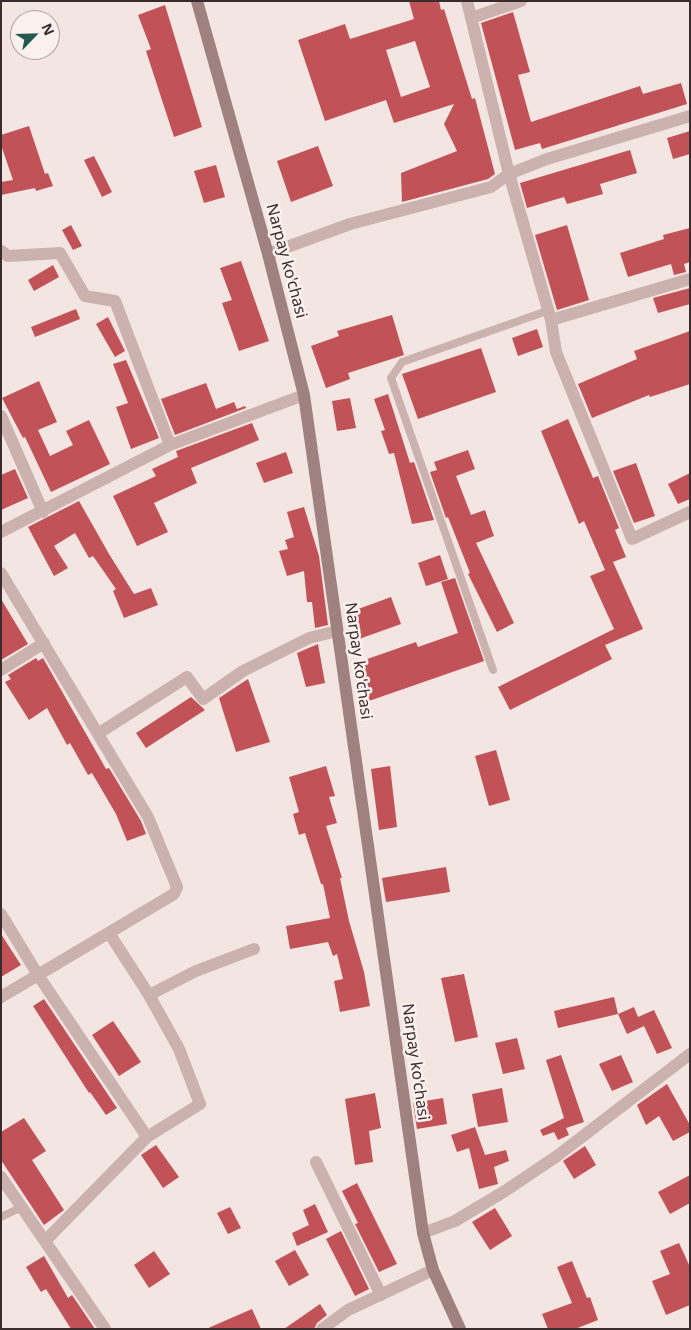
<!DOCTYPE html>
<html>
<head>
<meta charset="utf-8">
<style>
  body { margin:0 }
  #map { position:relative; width:691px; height:1330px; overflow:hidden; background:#f3e6e2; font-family:"Noto Sans",sans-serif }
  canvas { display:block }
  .frame { position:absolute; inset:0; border:2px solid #3a2c2c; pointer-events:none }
  .north { position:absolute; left:10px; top:10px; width:50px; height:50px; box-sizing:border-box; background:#faf1ee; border:1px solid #ada2a0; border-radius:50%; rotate:66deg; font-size:14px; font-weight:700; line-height:20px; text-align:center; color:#3a2c2c }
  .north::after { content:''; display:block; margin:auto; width:18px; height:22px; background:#225a4d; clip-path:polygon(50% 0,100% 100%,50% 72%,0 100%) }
</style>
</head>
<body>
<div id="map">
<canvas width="691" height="1330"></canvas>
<div class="frame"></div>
<div class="north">N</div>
</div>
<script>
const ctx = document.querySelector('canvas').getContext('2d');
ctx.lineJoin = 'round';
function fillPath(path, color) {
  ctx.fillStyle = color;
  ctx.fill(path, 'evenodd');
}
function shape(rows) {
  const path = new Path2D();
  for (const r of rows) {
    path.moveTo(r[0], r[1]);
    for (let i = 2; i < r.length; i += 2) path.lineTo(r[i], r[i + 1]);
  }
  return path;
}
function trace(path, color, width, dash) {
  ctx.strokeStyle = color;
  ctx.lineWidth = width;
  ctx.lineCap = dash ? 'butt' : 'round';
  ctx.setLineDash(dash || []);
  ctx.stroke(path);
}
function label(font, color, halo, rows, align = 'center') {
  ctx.font = font + ' "Noto Sans",sans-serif';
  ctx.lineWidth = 5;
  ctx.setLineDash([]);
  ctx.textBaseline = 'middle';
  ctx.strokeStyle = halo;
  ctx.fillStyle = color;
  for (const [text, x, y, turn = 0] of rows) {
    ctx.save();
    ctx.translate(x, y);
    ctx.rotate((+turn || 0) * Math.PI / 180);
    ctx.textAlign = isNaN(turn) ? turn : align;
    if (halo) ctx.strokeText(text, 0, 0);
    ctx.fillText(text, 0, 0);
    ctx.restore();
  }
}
fillPath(shape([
  [409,1,439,1,441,10,444,9,472,99,475,98,495,174,488,179,402,202,401,173,457,151,444,124,454,104,394,123,386,100,325,121,298,40,345,24,350,39,414,19],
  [415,41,430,87,401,97,386,50],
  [165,5,202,127,174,137,146,51,151,49,138,15],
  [513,12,530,72,518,75,531,122,640,86,643,94,681,83,687,104,542,149,540,143,515,150,481,23],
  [29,126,45,174,48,173,53,186,36,191,35,188,1,195,1,182,13,180,1,145,1,135],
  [690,131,690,154,673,159,667,138],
  [318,146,333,186,291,202,277,161],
  [630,150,637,173,600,184,603,194,567,204,564,197,527,208,520,183],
  [94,156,112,192,102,197,84,160],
  [216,165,225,197,204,203,194,171],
  [71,225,82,246,73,250,62,230],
  [567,225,589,300,557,310,535,235],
  [690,228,690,262,684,264,686,272,674,275,671,264,628,277,620,253,664,239,663,235],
  [241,261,269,341,239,351,222,303,232,300,220,268],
  [53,265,59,277,34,291,28,280],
  [690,288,690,304,658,313,653,298],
  [76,309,80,319,35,337,31,327],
  [392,315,404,355,348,373,350,379,326,388,311,346,339,336,337,331],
  [108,317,125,351,115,357,96,324],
  [537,329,543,347,518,356,512,338],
  [690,331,690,384,650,397,649,395,592,418,578,384,637,359,634,351],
  [481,348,496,392,418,419,402,374],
  [126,360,159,438,131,449,116,407,128,403,113,364],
  [39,381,57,422,38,430,50,456,73,445,66,431,89,420,110,464,51,492,25,437,23,438,2,398],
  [206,383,216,409,234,402,237,409,245,406,246,408,175,435,161,399],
  [388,394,410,463,414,462,434,520,412,524,394,453,389,454,381,431,385,430,374,399],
  [350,398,356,428,337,431,332,401],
  [568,419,593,478,598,476,619,528,615,530,626,557,613,562,643,629,605,645,612,659,510,710,498,687,614,629,590,576,605,570,584,521,579,524,541,431],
  [252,423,259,440,191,468,197,483,154,503,168,532,137,546,113,496,156,476,152,469,178,457,176,451],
  [468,450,475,469,456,476,471,515,485,510,494,536,476,543,514,623,497,632,468,574,470,573,448,517,446,518,430,472,437,470,434,462],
  [286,452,293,473,264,483,256,463],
  [636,463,655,516,634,523,613,471],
  [15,469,28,498,1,510,1,475],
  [690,473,690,499,678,504,668,484],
  [79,501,109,554,134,594,151,588,158,605,124,618,113,591,116,589,93,556,89,558,75,533,54,546,68,568,54,576,28,527],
  [304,507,319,556,328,625,315,628,312,602,307,602,304,571,287,576,279,551,288,549,285,540,294,537,287,512],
  [440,555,448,579,426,586,418,563],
  [455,578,484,661,366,702,353,664,416,642,418,647,458,633,441,582],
  [391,597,401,624,359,639,350,612],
  [1,599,28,644,1,660],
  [318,644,325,683,306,687,297,653],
  [36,658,38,661,43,658,106,769,109,768,141,821,146,834,127,841,116,814,92,773,88,775,70,743,67,745,47,708,29,720,5,682,11,679,8,675],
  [248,679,270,742,236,752,219,698],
  [191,697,205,710,146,748,136,733],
  [496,750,510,800,489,806,475,756],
  [326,766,335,796,329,797,337,823,326,826,342,878,340,878,349,921,364,972,370,1006,340,1012,334,981,343,979,337,954,333,956,328,942,290,949,286,926,330,918,323,884,321,884,305,833,299,835,293,814,299,812,289,777],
  [390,766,397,827,379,830,371,769],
  [446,867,450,892,386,902,382,878],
  [1,934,21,965,1,977],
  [464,974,478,1037,455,1042,441,978],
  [614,997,618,1014,558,1028,554,1011],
  [44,999,117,1108,106,1115,90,1092,89,1093,33,1006],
  [634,1007,638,1017,654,1010,672,1048,657,1054,644,1026,627,1034,618,1014],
  [113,1021,141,1062,119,1076,92,1035],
  [517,1038,525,1069,503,1074,495,1043],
  [561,1055,584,1122,566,1128,569,1135,558,1140,554,1132,543,1136,540,1130,564,1118,546,1060],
  [621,1055,633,1082,612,1091,599,1064],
  [667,1084,690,1125,690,1132,673,1141,659,1116,646,1125,637,1105],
  [502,1088,508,1122,478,1127,472,1094],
  [375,1093,381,1128,369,1131,373,1162,355,1165,345,1099],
  [443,1098,447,1124,417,1129,413,1103],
  [24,1118,46,1151,32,1160,64,1210,44,1225,1,1160,1,1132],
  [475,1127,485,1155,506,1150,509,1161,494,1167,498,1184,479,1189,469,1148,457,1152,451,1135],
  [156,1145,179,1177,163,1188,141,1155],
  [585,1146,596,1165,574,1179,563,1161],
  [690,1175,690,1203,670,1214,658,1192],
  [357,1183,397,1264,379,1272,355,1224,358,1223,342,1191],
  [315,1204,328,1232,297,1246,292,1233,309,1225,303,1210],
  [230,1207,241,1228,228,1234,217,1213],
  [495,1208,512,1236,490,1250,472,1222],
  [341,1231,369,1289,355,1296,326,1239],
  [679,1243,690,1267,690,1305,666,1315,652,1281,670,1274,660,1251],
  [295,1250,309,1275,289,1286,275,1261],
  [154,1251,170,1274,149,1288,134,1265],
  [44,1256,68,1298,72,1295,95,1329,71,1329,46,1289,41,1292,26,1267],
  [572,1261,587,1298,590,1297,598,1320,575,1329,548,1329,542,1314,572,1303,557,1267],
  [320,1304,327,1315,317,1323,314,1329,284,1329],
  [252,1309,261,1329,206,1329]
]), '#c15258');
trace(shape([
  [493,670,391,378,402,362,547,311],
  [1,1217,22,1207]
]), '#cbb2ae', 8);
trace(shape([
  [467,1,509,174,551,320,556,352,632,539,690,512],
  [471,18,521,1],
  [1,251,8,256,60,253,85,296,115,301,170,445],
  [268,254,350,224,491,187,509,174,547,159,690,116],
  [551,320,690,279],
  [1,416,43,512],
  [1,532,170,445,304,395],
  [1,573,148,817,177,887,174,894,1,997],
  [1,670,44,643],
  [99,733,187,677,203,699,243,671,309,638,337,631],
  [1,914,38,975,147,1137,45,1241],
  [109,933,149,995,196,971,254,949],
  [147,1137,200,1104,179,1049,149,995],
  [316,1162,381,1295],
  [1,1177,105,1329],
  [423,1233,455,1221,505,1191,557,1156,690,1054],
  [322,1329,348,1310,433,1270]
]), '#cbb2ae', 12);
trace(shape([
  [197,1,268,254,304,395,423,1233,433,1270,460,1329]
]), '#9f817f', 12);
label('16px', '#3a2c2c', '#faf1ee', [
  ["Narpay ko'chasi",286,261,75],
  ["Narpay ko'chasi",358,661,82],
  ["Narpay ko'chasi",415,1062,82]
]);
</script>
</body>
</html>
